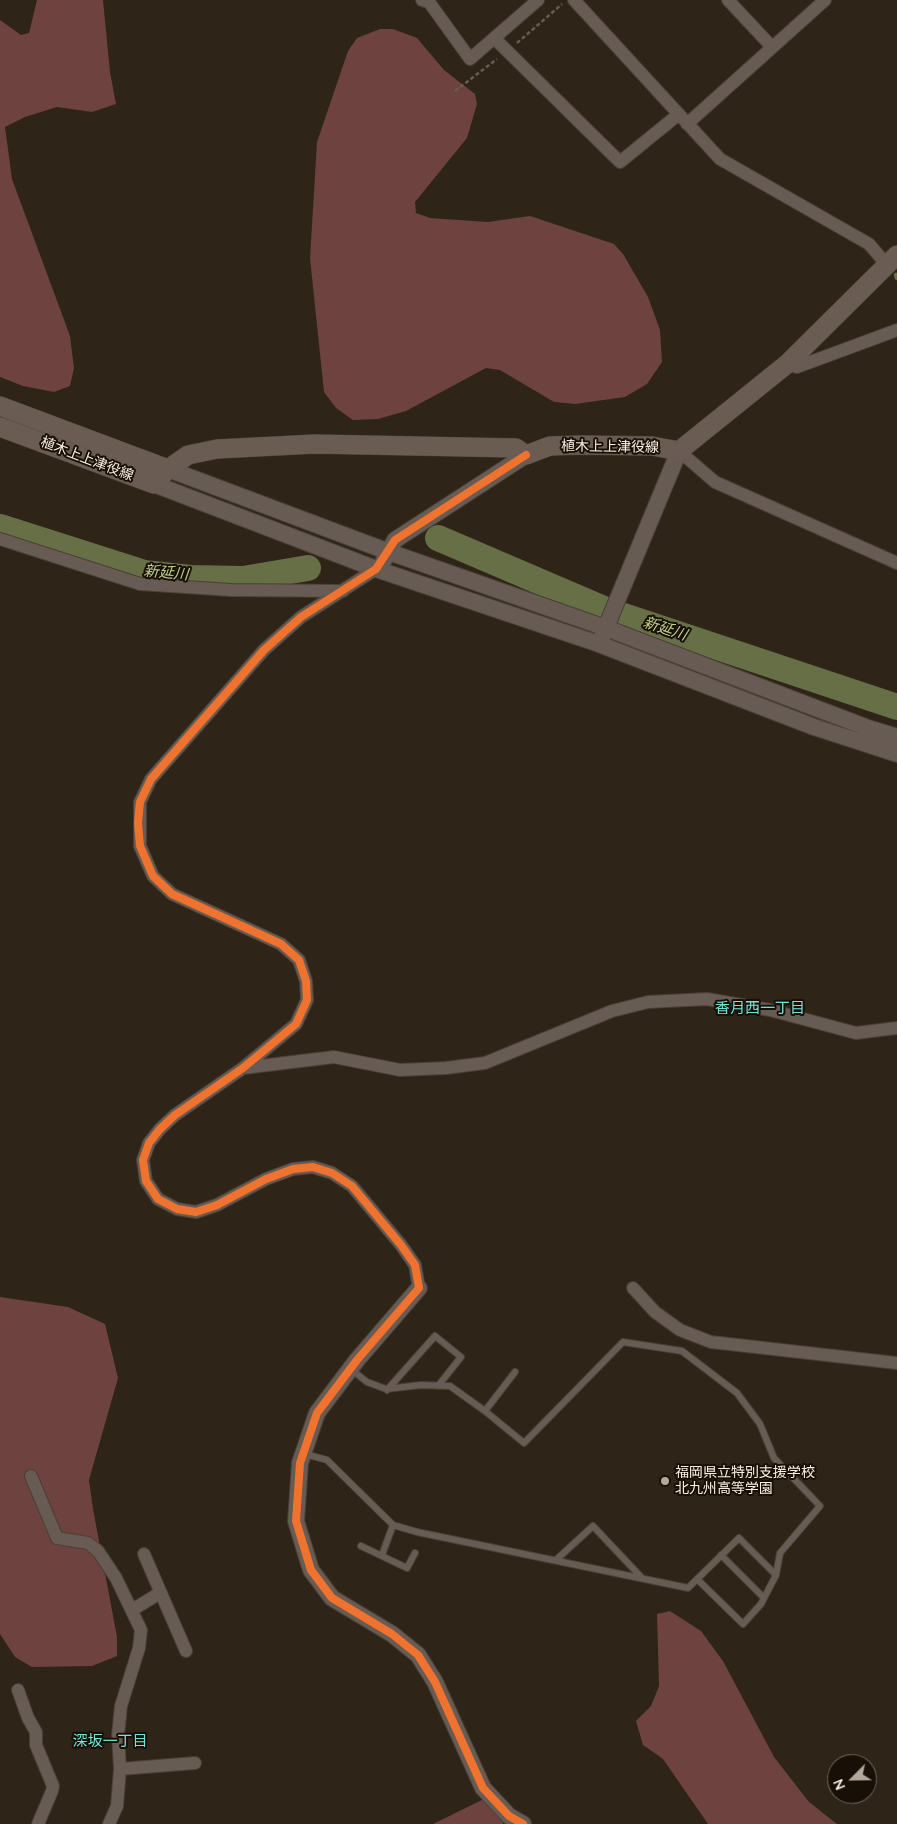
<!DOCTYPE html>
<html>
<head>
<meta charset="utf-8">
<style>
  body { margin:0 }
  #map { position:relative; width:897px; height:1824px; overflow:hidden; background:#2e2418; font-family:Quicksand,sans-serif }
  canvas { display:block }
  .north { position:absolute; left:827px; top:1754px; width:50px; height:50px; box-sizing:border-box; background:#181007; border:1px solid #73695f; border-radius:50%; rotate:247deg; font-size:14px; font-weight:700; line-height:20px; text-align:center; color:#fbefe2 }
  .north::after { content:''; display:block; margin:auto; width:18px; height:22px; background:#b3a89b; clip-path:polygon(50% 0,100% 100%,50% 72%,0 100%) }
</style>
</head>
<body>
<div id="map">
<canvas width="897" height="1824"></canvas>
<div class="north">N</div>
</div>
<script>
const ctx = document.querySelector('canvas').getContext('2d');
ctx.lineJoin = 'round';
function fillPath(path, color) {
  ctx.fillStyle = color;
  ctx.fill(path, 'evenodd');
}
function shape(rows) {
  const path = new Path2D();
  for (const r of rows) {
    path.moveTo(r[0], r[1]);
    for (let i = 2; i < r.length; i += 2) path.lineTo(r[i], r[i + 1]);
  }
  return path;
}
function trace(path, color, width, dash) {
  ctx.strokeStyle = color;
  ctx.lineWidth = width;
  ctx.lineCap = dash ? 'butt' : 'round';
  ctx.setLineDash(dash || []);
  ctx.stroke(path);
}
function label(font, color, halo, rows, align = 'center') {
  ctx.font = font + ' Quicksand,"Noto Sans JP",sans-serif';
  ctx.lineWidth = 4;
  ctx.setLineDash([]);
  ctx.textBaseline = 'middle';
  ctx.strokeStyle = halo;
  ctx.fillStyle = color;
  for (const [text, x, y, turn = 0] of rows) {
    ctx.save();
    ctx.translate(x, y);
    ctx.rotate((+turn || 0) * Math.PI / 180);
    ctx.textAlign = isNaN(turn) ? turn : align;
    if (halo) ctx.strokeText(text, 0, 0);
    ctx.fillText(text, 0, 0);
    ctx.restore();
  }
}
fillPath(shape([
  [37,0,103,0,110,72,116,104,92,112,57,107,25,117,5,127,12,179,70,336,74,368,70,386,54,392,23,386,0,377,0,20,21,35,29,33],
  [380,29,393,29,417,38,444,70,475,94,477,104,467,138,415,202,416,213,430,218,488,222,530,216,614,244,623,254,648,297,660,330,662,362,647,384,625,397,575,404,554,402,500,370,486,368,406,411,378,419,353,420,336,408,324,392,310,258,317,142,348,51,357,38],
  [0,1297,68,1307,105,1324,118,1378,89,1480,93,1509,117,1637,117,1656,92,1666,32,1667,15,1657,0,1634],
  [670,1611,701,1631,723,1661,774,1757,809,1802,837,1824,708,1824,663,1759,643,1745,636,1721,651,1706,659,1686,657,1614],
  [492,1795,501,1814,503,1824,433,1824]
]), '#6d423f');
trace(shape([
  [896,275,897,278]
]), '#676f46', 4.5);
trace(shape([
  [0,527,144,573,191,578,243,579,308,568],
  [438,538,606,610,897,707]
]), '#676f46', 26);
const service = shape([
  [352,1370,367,1382,386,1389,421,1385,450,1386,485,1411,524,1443,623,1342,682,1351,737,1393,760,1424,774,1458,820,1506,780,1553,776,1575,761,1604,743,1624,697,1579],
  [387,1390,435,1336,461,1357,438,1386],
  [485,1411,515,1372],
  [305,1454,327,1460,393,1525,417,1532,688,1588,739,1538,776,1575],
  [361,1546,407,1568,415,1553],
  [382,1555,393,1525],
  [721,1555,764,1598],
  [556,1560,593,1526,642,1578]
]);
const minor = shape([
  [422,0,429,2,470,59,538,0],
  [574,0,720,159,869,244,887,265],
  [728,0,772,47],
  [494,38,620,162,679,114],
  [687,124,825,0],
  [787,364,797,367,897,330],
  [679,451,715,482,897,563],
  [0,539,140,584,231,590,343,591],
  [376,569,301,617,264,650,151,779,140,802,140,846,153,876,172,894,281,944,299,960,306,981,307,1000,296,1024,243,1068,175,1115,160,1129,149,1143,143,1160,146,1181,158,1199,177,1209,196,1212,217,1205,266,1179,293,1169,313,1167,332,1173,352,1186,401,1245,415,1265,419,1288],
  [243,1068,334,1057,400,1070,446,1068,485,1063,612,1011,648,1002,707,999,770,1010,856,1033,897,1028],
  [633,1288,655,1312,680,1330,711,1342,897,1363],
  [31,1476,57,1538,88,1543,98,1551,116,1578,141,1630,139,1648,121,1706,118,1735,120,1769,117,1806,109,1824],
  [144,1554,186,1651],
  [132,1610,160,1593],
  [18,1690,28,1718,36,1732,36,1745,53,1786,52,1791,38,1824],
  [120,1769,195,1763]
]);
const tertiary = shape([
  [168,469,389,552,606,628,868,728,897,737],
  [154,484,376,569,599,644,814,727,897,754],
  [384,560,395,540,526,455],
  [602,637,679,451],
  [419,1288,357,1360,317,1413,300,1463,296,1521,311,1570,332,1598,392,1634,418,1655,435,1682,483,1788,509,1816,523,1824]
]);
const secondary = shape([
  [0,406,168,469],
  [0,427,154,484,168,469,188,455,217,449,315,444,516,448,526,455,550,446,581,445,652,446,679,451,787,364,897,255]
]);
trace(service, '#494036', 8);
trace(minor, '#494036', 14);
trace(tertiary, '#494036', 18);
trace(secondary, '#494036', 20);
trace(shape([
  [517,43,562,4],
  [455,91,497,59]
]), '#675d54', 2.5, [4, 2.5]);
trace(service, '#675b53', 6);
trace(minor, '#675b53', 12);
trace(tertiary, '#675b53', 16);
trace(secondary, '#6a5b53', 19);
trace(shape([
  [523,1824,509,1816,483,1788,435,1682,418,1655,392,1634,332,1598,311,1570,296,1521,300,1463,317,1413,357,1360,419,1288,415,1265,401,1245,352,1186,332,1173,313,1167,293,1169,266,1179,217,1205,196,1212,177,1209,158,1199,146,1181,143,1160,149,1143,160,1129,175,1115,243,1068,296,1024,307,1000,306,981,299,960,281,944,172,894,153,876,140,846,138,823,140,802,151,779,264,650,301,617,376,569,395,540,526,455]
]), '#ef722f', 8);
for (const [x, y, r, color] of [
  [665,1481,5,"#b3a89b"]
]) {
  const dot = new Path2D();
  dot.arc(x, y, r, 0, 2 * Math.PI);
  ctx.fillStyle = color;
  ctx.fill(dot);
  trace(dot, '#181007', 2);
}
label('14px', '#fbefe2', '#181007', [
  ["植木上上津役線",610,447,1],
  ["植木上上津役線",87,459,21]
]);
label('14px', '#fbefe2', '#181007', [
  ["福岡県立特別支援学校",675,1473],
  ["北九州高等学園",675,1489]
], 'left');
label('italic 15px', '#c2d189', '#181007', [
  ["新延川",166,573,5],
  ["新延川",665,629,18]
]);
label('15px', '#77e2dc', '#181007', [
  ["香月西一丁目",760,1008],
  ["深坂一丁目",110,1741]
]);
</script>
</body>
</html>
